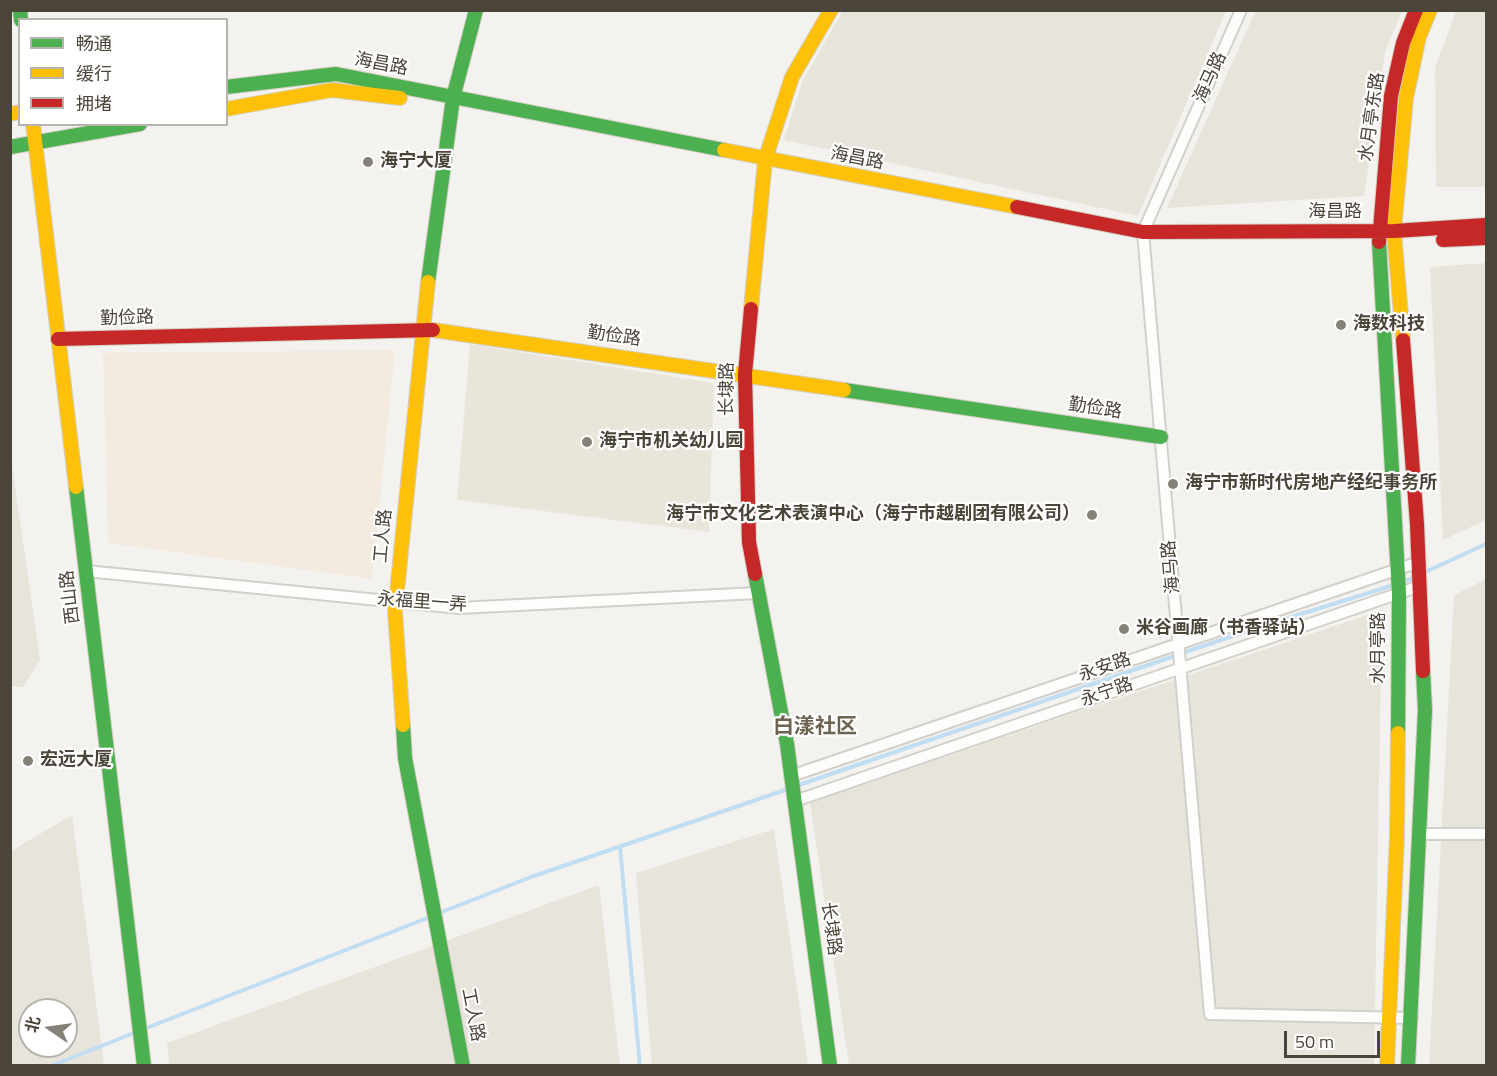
<!DOCTYPE html>
<html>
<head>
<meta charset="utf-8">
<style>
  body { margin:0 }
  #map { position:relative; width:1497px; height:1076px; overflow:hidden; background:#f4f2ee; font-family:"Titillium Web","Noto Sans SC",sans-serif }
  canvas { display:block }
  .frame { position:absolute; inset:0; border:12px solid #4b4439; pointer-events:none }
  .legend { position:absolute; left:18px; top:18px; width:210px; height:108px; box-sizing:border-box; background:#fff; border:2px solid #b7b4b0; margin:0; padding:8px 10px; list-style:none; font-size:18px; color:#4b4439 }
  .legend li { display:flex; align-items:center; gap:12px; height:30px }
  .legend b { width:30px; border:2px solid #b7b4b0 }
  .north { position:absolute; left:18px; top:998px; width:60px; height:60px; box-sizing:border-box; background:#fff; border:2px solid #b7b4b0; border-radius:50%; rotate:283deg; font-size:16px; font-weight:700; line-height:24px; text-align:center; color:#4b4439 }
  .north::after { content:''; display:block; margin:auto; width:21px; height:27px; background:#868178; clip-path:polygon(50% 0,100% 100%,50% 72%,0 100%) }
  .scale { position:absolute; left:1284px; top:1031px; width:96px; height:27px; box-sizing:border-box; border:3px solid #4b4439; border-top:0; padding-left:8px; font-size:18px; line-height:21px; white-space:nowrap; color:#4b4439; -webkit-text-stroke:4px #fff; paint-order:stroke }
</style>
</head>
<body>
<div id="map">
<canvas width="1497" height="1076"></canvas>
<div class="frame"></div>
<ul class="legend">
<li><b style="height:8px;background:#4caf50"></b>畅通</li>
<li><b style="height:8px;background:#ffc107"></b>缓行</li>
<li><b style="height:8px;background:#c62828"></b>拥堵</li>
</ul>
<div class="north">北</div>
<div class="scale">50 m</div>
</div>
<script>
const ctx = document.querySelector('canvas').getContext('2d');
ctx.lineJoin = 'round';
function fillPath(path, color) {
  ctx.fillStyle = color;
  ctx.fill(path, 'evenodd');
}
function shape(rows) {
  const path = new Path2D();
  for (const r of rows) {
    path.moveTo(r[0], r[1]);
    for (let i = 2; i < r.length; i += 2) path.lineTo(r[i], r[i + 1]);
  }
  return path;
}
function trace(path, color, width, dash) {
  ctx.strokeStyle = color;
  ctx.lineWidth = width;
  ctx.lineCap = dash ? 'butt' : 'round';
  ctx.setLineDash(dash || []);
  ctx.stroke(path);
}
function label(font, color, halo, rows, align = 'center') {
  ctx.font = font + ' "Titillium Web","Noto Sans SC",sans-serif';
  ctx.lineWidth = 4.5;
  ctx.setLineDash([]);
  ctx.textBaseline = 'middle';
  ctx.strokeStyle = halo;
  ctx.fillStyle = color;
  for (const [text, x, y, turn = 0] of rows) {
    ctx.save();
    ctx.translate(x, y);
    ctx.rotate((+turn || 0) * Math.PI / 180);
    ctx.textAlign = isNaN(turn) ? turn : align;
    if (halo) ctx.strokeText(text, 0, 0);
    ctx.fillText(text, 0, 0);
    ctx.restore();
  }
}
fillPath(shape([
  [843,10,1226,10,1226,11,1138,216,784,140,802,82],
  [1256,10,1402,11,1385,52,1364,196,1167,208],
  [1456,11,1486,11,1486,187,1436,187,1435,68],
  [1486,263,1486,520,1443,540,1430,267],
  [10,452,40,660,23,687,11,687],
  [1486,579,1486,1065,1429,1066,1454,595],
  [1382,610,1374,1065,849,1065,810,802],
  [72,815,104,1065,11,1065,11,851],
  [30,1010,66,1010,66,1046,30,1046],
  [774,829,808,1065,652,1065,636,873],
  [599,885,620,1065,169,1065,167,1043]
]), '#e7e4dc');
fillPath(shape([
  [395,350,372,579,108,543,103,353]
]), '#f3ebdf');
fillPath(shape([
  [470,344,714,383,709,532,457,500]
]), '#eae5da');
trace(shape([
  [1423,573,1486,544],
  [1401,582,1417,577],
  [796,786,1253,629,1394,585],
  [620,846,640,1066],
  [437,914,531,877,788,789],
  [144,1029,430,917],
  [51,1066,134,1033]
]), '#c0ddf1', 4);
const street = shape([
  [1241,10,1143,232,1210,1014,1412,1018],
  [86,571,459,608,758,593],
  [791,776,1419,562],
  [795,801,1420,586],
  [1420,834,1486,834]
]);
const fast = shape([
  [20,10,21,20],
  [226,87,336,74,724,150],
  [10,147,140,124],
  [1379,242,1399,593,1398,733],
  [428,282,453,98,476,10],
  [844,390,1161,437],
  [76,487,144,1066],
  [755,574,787,744,830,1066],
  [403,725,405,758,463,1066],
  [1408,1066,1425,710,1423,671]
]);
const slow = shape([
  [226,109,332,90,400,98],
  [10,114,20,112],
  [33,124,76,487],
  [724,150,1017,207],
  [751,309,765,160,792,77,831,10],
  [433,330,844,390],
  [1403,340,1394,231,1406,98,1419,37,1430,10],
  [403,725,395,612,428,282],
  [1387,1066,1397,835,1398,733]
]);
const jam = shape([
  [1017,207,1143,232,1394,231,1486,225],
  [1443,240,1486,238],
  [1379,242,1391,96,1403,43,1416,10],
  [751,309,745,374,749,542,755,574],
  [58,339,433,330],
  [1403,340,1417,524,1423,671]
]);
trace(street, '#d2d0cb', 14);
trace(fast, '#d3cfc5', 16);
trace(slow, '#d3cfc5', 16);
trace(jam, '#d3cfc5', 16);
trace(street, '#fdfdfc', 10);
trace(fast, '#4caf50', 14);
trace(slow, '#ffc107', 14);
trace(jam, '#c62828', 14);
for (const [x, y, r, color] of [
  [368,162,6,"#868178"],
  [1341,325,6,"#868178"],
  [587,442,6,"#868178"],
  [1173,484,6,"#868178"],
  [1092,515,6,"#868178"],
  [1124,629,6,"#868178"],
  [28,761,6,"#868178"]
]) {
  const dot = new Path2D();
  dot.arc(x, y, r, 0, 2 * Math.PI);
  ctx.fillStyle = color;
  ctx.fill(dot);
  trace(dot, '#fff', 2);
}
label('18px', '#4b4439', '#fff', [
  ["海昌路",381,65,11],
  ["海马路",1211,78,-66],
  ["水月亭东路",1373,117,-82],
  ["海昌路",857,159,11],
  ["海昌路",1335,213],
  ["勤俭路",127,319,-2],
  ["勤俭路",614,337,8],
  ["长埭路",728,389,-89],
  ["勤俭路",1095,409,9],
  ["工人路",384,536,-85],
  ["海马路",1172,567,-95],
  ["西山路",71,597,-97],
  ["永福里一弄",422,603,4],
  ["水月亭路",1380,648,-90],
  ["永安路",1105,668,-19],
  ["永宁路",1107,693,-19],
  ["长埭路",830,929,82],
  ["工人路",472,1015,79]
]);
label('bold 18px', '#4b4439', '#fff', [
  ["海宁大厦",380,162],
  ["海数科技",1353,325],
  ["海宁市机关幼儿园",599,442],
  ["海宁市新时代房地产经纪事务所",1185,484],
  ["海宁市文化艺术表演中心（海宁市越剧团有限公司）",1080,515,"right"],
  ["米谷画廊（书香驿站）",1136,629],
  ["宏远大厦",40,761]
], 'left');
label('bold 21px', '#6e6250', '#fff', [
  ["白漾社区",815,728]
]);
</script>
</body>
</html>
